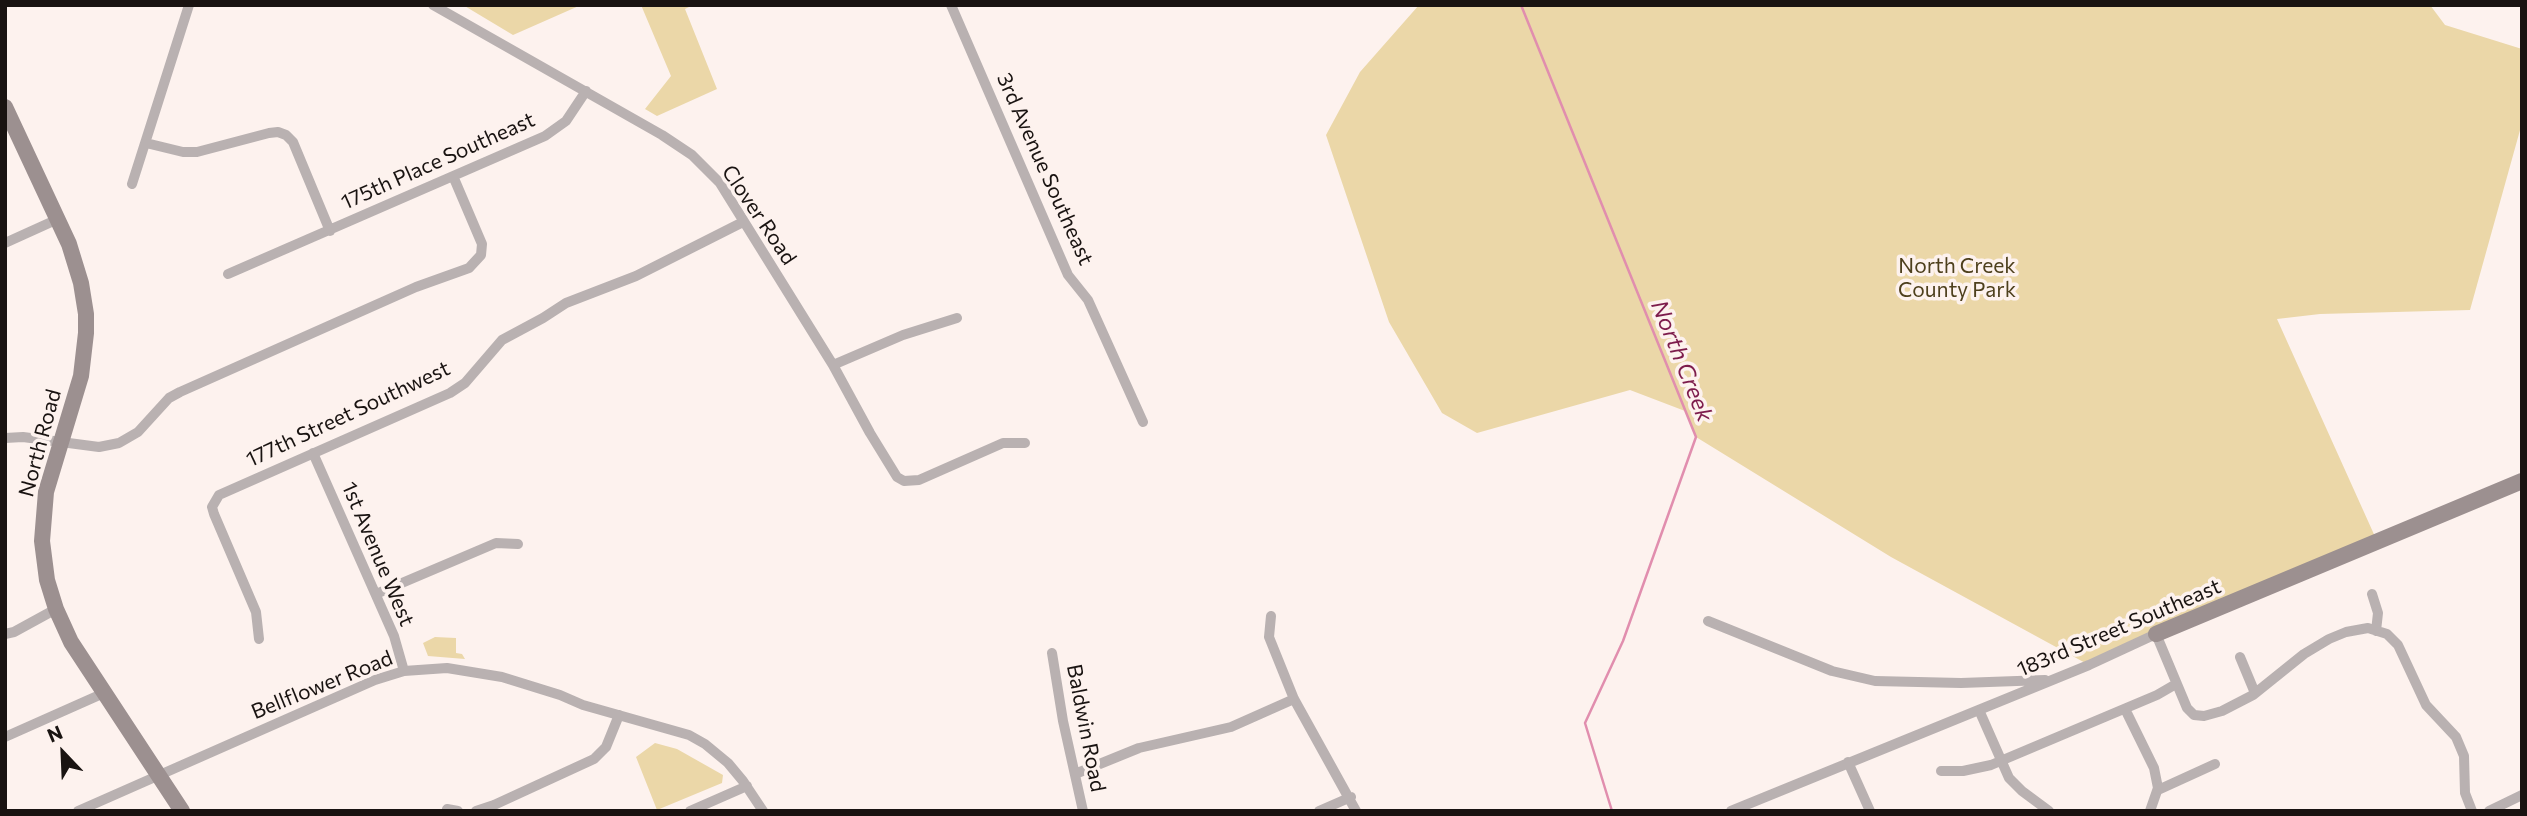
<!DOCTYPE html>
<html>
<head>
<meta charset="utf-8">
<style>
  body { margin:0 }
  #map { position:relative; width:2527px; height:816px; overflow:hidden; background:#fdf2ee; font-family:Commissioner,sans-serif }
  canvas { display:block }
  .frame { position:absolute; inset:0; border:7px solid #191311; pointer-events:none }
  .north { position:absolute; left:28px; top:718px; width:70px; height:70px; -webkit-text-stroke:5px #fdf2ee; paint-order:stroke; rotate:337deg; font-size:19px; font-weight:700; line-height:28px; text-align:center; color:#191311 }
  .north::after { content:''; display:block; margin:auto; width:24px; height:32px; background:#191311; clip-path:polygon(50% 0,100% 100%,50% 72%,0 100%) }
</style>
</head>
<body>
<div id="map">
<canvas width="2527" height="816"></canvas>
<div class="frame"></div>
<div class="north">N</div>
</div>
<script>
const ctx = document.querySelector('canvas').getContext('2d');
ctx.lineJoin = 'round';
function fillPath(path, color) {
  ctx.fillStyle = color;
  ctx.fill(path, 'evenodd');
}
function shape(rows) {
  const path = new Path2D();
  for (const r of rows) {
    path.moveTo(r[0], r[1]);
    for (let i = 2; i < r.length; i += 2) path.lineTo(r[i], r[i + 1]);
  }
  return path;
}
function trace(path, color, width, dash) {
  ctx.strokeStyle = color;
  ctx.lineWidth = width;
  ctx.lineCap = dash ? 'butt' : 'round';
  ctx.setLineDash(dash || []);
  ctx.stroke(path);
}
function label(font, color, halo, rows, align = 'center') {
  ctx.font = font + ' Commissioner,sans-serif';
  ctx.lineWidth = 7;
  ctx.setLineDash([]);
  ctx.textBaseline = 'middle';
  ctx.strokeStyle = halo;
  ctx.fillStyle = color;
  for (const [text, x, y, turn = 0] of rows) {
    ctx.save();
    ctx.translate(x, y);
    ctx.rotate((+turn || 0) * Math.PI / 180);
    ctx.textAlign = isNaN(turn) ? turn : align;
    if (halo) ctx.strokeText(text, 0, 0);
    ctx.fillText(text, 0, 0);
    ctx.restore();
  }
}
fillPath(shape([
  [463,5,581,5,513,35],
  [641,5,693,5,685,9,717,89,657,116,645,109,671,76],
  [1419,5,2430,5,2445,25,2522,49,2522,123,2470,310,2320,314,2277,319,2377,541,2089,665,1891,557,1696,437,1685,411,1630,390,1477,433,1442,413,1389,322,1326,135,1360,72],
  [435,637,456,638,456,653,462,654,465,659,428,656,423,643],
  [655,743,677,749,723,775,722,783,657,810,636,757]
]), '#ebd7a8');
trace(shape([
  [1521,5,1696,437,1623,641,1585,723,1612,811]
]), '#e18eae', 2.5);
trace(shape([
  [433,5,662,135,692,155,720,183,833,365,870,433,897,477,904,481,919,480,1003,443,1025,443],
  [951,5,1068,275,1088,300,1143,422],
  [146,143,183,152,197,152,269,133,278,132,286,135,293,142,330,231],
  [132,184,189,5],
  [5,243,58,219],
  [228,274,545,136,566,121,586,91],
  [833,365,903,335,957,318],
  [5,438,23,437,99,447,119,443,138,432,169,398,180,392,416,287,469,268,481,255,482,244,453,176],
  [313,453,394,636,404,671],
  [376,594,496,543,518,544],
  [2372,594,2378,613,2376,631],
  [1271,616,1269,637,1294,699,1356,811],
  [1708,621,1832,671,1875,681,1961,683,2045,680],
  [5,634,14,632,56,609],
  [259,639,256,612,214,514,212,507,219,495,450,393,465,383,502,340,543,318,566,303,636,276,743,222],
  [1052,653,1063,721,1083,811],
  [2240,657,2255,693],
  [2125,709,2154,768,2158,788,2150,811],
  [1979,710,2009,778,2022,791,2049,811],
  [5,737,104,693],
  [1848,762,1870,811],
  [1941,771,1963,771,1991,765,2157,695,2176,684],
  [1075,774,1139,748,1231,727,1294,699],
  [2158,790,2215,764],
  [447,809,458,811],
  [78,811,375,680,404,671,447,668,502,677,560,695,583,705,689,735,705,744,728,763,743,781,763,811],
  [476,811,494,805,594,759,606,747,619,715],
  [690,811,747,786],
  [1319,811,1351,797],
  [1731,811,2089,665,2156,634,2187,708,2194,715,2204,716,2222,711,2253,695,2304,654,2329,639,2346,632,2368,628,2387,634,2398,645,2426,705,2456,737,2464,756,2465,793,2472,811],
  [2489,811,2522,795]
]), '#b9b1b1', 10);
trace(shape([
  [5,107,69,244,81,283,86,314,86,333,81,376,46,492,42,541,47,580,56,609,71,642,182,811],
  [2156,634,2522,481]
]), '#9c9090', 16);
label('21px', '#191311', '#fdf2ee', [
  ["175th Place Southeast",438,161,-24],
  ["3rd Avenue Southeast",1045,169,66],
  ["Clover Road",759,215,56],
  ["177th Street Southwest",348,414,-25],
  ["North Road",40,443,-75],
  ["1st Avenue West",378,554,67],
  ["183rd Street Southeast",2119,628,-23],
  ["Bellflower Road",322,685,-22],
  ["Baldwin Road",1086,728,79]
]);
label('21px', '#4e401d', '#fdf2ee', [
  ["North Creek",1957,266],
  ["County Park",1957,290]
]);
label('italic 23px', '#7d1c4c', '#fdf2ee', [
  ["North Creek",1682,361,68]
]);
</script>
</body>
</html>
